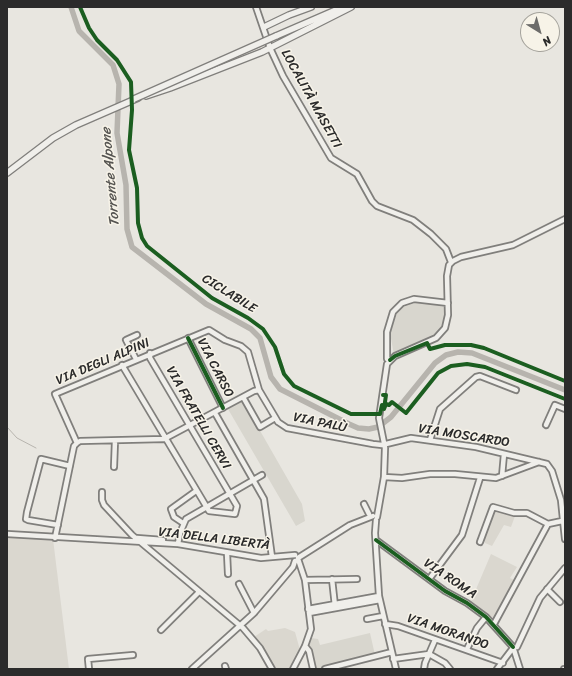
<!DOCTYPE html>
<html>
<head>
<meta charset="utf-8">
<style>
  body { margin:0 }
  #map { position:relative; width:572px; height:676px; overflow:hidden; background:#e8e6e0; font-family:Sriracha,sans-serif }
  canvas { display:block }
  .frame { position:absolute; inset:0; border:8px solid #2b2b2b; pointer-events:none }
  .north { position:absolute; left:520px; top:12px; width:40px; height:40px; box-sizing:border-box; background:#f7f3e8; border:1px solid #a5a39c; border-radius:50%; rotate:143deg; font-size:11px; font-weight:700; line-height:16px; text-align:center; color:#2b2b2b }
  .north::after { content:''; display:block; margin:auto; width:14px; height:18px; background:#6d6c6a; clip-path:polygon(50% 0,100% 100%,50% 72%,0 100%) }
</style>
</head>
<body>
<div id="map">
<canvas width="572" height="676"></canvas>
<div class="frame"></div>
<div class="north">N</div>
</div>
<script>
const ctx = document.querySelector('canvas').getContext('2d');
ctx.lineJoin = 'round';
function fillPath(path, color) {
  ctx.fillStyle = color;
  ctx.fill(path, 'evenodd');
}
function shape(rows) {
  const path = new Path2D();
  for (const r of rows) {
    path.moveTo(r[0], r[1]);
    for (let i = 2; i < r.length; i += 2) path.lineTo(r[i], r[i + 1]);
  }
  return path;
}
function trace(path, color, width, dash) {
  ctx.strokeStyle = color;
  ctx.lineWidth = width;
  ctx.lineCap = dash ? 'butt' : 'round';
  ctx.setLineDash(dash || []);
  ctx.stroke(path);
}
function label(font, color, halo, rows, align = 'center') {
  ctx.font = font + ' Sriracha,sans-serif';
  ctx.lineWidth = 3;
  ctx.setLineDash([]);
  ctx.textBaseline = 'middle';
  ctx.strokeStyle = halo;
  ctx.fillStyle = color;
  for (const [text, x, y, turn = 0] of rows) {
    ctx.save();
    ctx.translate(x, y);
    ctx.rotate((+turn || 0) * Math.PI / 180);
    ctx.textAlign = isNaN(turn) ? turn : align;
    if (halo) ctx.strokeText(text, 0, 0);
    ctx.fillText(text, 0, 0);
    ctx.restore();
  }
}
fillPath(shape([
  [494,509,515,516,511,527,504,525,492,546,485,543,484,539],
  [7,536,53,539,69,669,7,669],
  [491,554,517,567,510,578,514,580,503,601,505,602,495,620,471,601],
  [285,628,295,632,300,650,290,669,274,669,265,651,254,637,266,629,268,631]
]), '#dad7cf');
fillPath(shape([
  [417,301,444,307,444,325,435,337,394,355,390,333,398,310,408,303],
  [243,401,302,504,305,521,296,526,228,409],
  [370,633,375,655,316,669,312,651,307,646,311,638,318,639,320,645]
]), '#d8d6ce');
trace(shape([
  [7,427,17,438,36,448]
]), '#b7b4ae', 1);
trace(shape([
  [71,7,79,31,113,65,119,84,117,133,126,185,127,229,132,247,206,304,251,329,260,338,271,377,280,389,349,424,358,428,369,429,378,427,391,417,435,363,446,355,458,352,472,353,565,390]
]), '#b7b4ae', 5.5);
const minor = shape([
  [256,7,270,48,283,76,331,158,357,174,372,201,377,206,413,220,431,234,446,249,451,262],
  [188,338,223,408],
  [136,359,126,340,137,335],
  [390,360,387,359,387,332,393,312,402,303,414,299,448,303],
  [122,365,209,511,235,514,237,506,150,358,150,353],
  [243,397,260,427,275,418],
  [215,413,264,499,272,557],
  [546,425,555,405,565,409],
  [430,440,440,409,476,377,480,376,516,390],
  [77,443,55,394,209,330,225,340,241,346,248,352,259,390,278,422,287,428,373,444,382,445,411,438,476,447,547,464,552,471,561,500,565,539],
  [114,467,115,441],
  [502,476,504,454],
  [384,477,402,478,430,474,455,474,496,478,539,462],
  [102,492,102,500,104,505,132,535,243,628,260,648,272,669],
  [364,504,369,514],
  [377,517,384,477,385,448,379,418,387,364,395,356,436,338,445,328,448,315,447,276,449,265,453,261,461,257,513,245,565,219],
  [376,520,375,533,379,596,396,669],
  [183,523,174,517,171,509,196,491],
  [58,525,28,520,26,519,27,512,41,459,70,466],
  [7,534,178,544,261,558,295,555],
  [55,538,74,446,77,443,80,441,164,439,254,391,259,390],
  [137,538,163,540],
  [376,540,445,591,467,603,486,617,513,647],
  [480,542,493,507,514,513,527,513,548,524,562,521],
  [178,544,180,533,186,519,262,475],
  [227,553,228,574],
  [298,558,350,525,373,516],
  [430,578,462,535,480,478],
  [332,579,335,606],
  [305,580,357,579],
  [239,584,254,613],
  [547,589,560,602],
  [308,609,379,596],
  [309,613,380,600],
  [367,619,383,616],
  [385,624,398,626,503,663],
  [494,624,548,524],
  [161,630,199,592],
  [305,646,309,651,313,669],
  [517,647,540,598,565,568],
  [467,649,477,628,486,617],
  [514,650,520,669],
  [393,659,429,654,445,663,450,669],
  [225,666,226,669],
  [89,669,88,659,133,655],
  [192,669,254,613,293,567,295,561],
  [293,669,305,646,311,629,305,580,298,559],
  [325,669,392,652],
  [424,669,425,663,435,640],
  [497,669,513,648],
  [564,669,565,669]
]);
const major = shape([
  [264,27,289,15,311,7],
  [276,36,343,7],
  [146,96,170,88,262,52,351,7],
  [7,173,53,138,76,125,138,98]
]);
trace(minor, '#807f7c', 8);
trace(major, '#807f7c', 8);
trace(minor, '#f0efeb', 4.5);
trace(major, '#f0efeb', 5.5);
const majorBridge = shape([
  [134,99,276,36]
]);
trace(majorBridge, '#807f7c', 8, []);
trace(majorBridge, '#f0efeb', 5.5);
trace(shape([
  [80,7,89,28,97,40,117,60,131,82,132,110,129,150,137,188,138,223,142,238,147,246,212,298,248,318,263,329,275,347,284,374,294,386,351,414,380,414,382,405],
  [188,338,223,408],
  [390,360,395,356,427,343,430,349,445,345,471,345,484,348,565,381],
  [383,395,386,395,384,409,386,404,389,405,392,402,406,413,438,373,451,366,467,364,485,367,565,399],
  [376,540,445,591,467,603,486,617,513,647]
]), '#1b5e20', 4);
label('13px', '#2b2b2b', '#f7f3e8', [
  ["LOCALITÀ MASETTI",311,99,61],
  ["CICLABILE",229,294,32],
  ["VIA DEGLI ALPINI",103,362,-23],
  ["VIA CARSO",215,368,63],
  ["VIA FRATELLI CERVI",198,418,60],
  ["VIA PALÙ",320,423,12],
  ["VIA MOSCARDO",464,436,9],
  ["VIA DELLA LIBERTÀ",214,539,7],
  ["VIA ROMA",450,579,34],
  ["VIA MORANDO",448,632,19]
]);
label('italic 14px', '#555451', '#f7f3e8', [
  ["Torrente Alpone",111,177,-95]
]);
</script>
</body>
</html>
